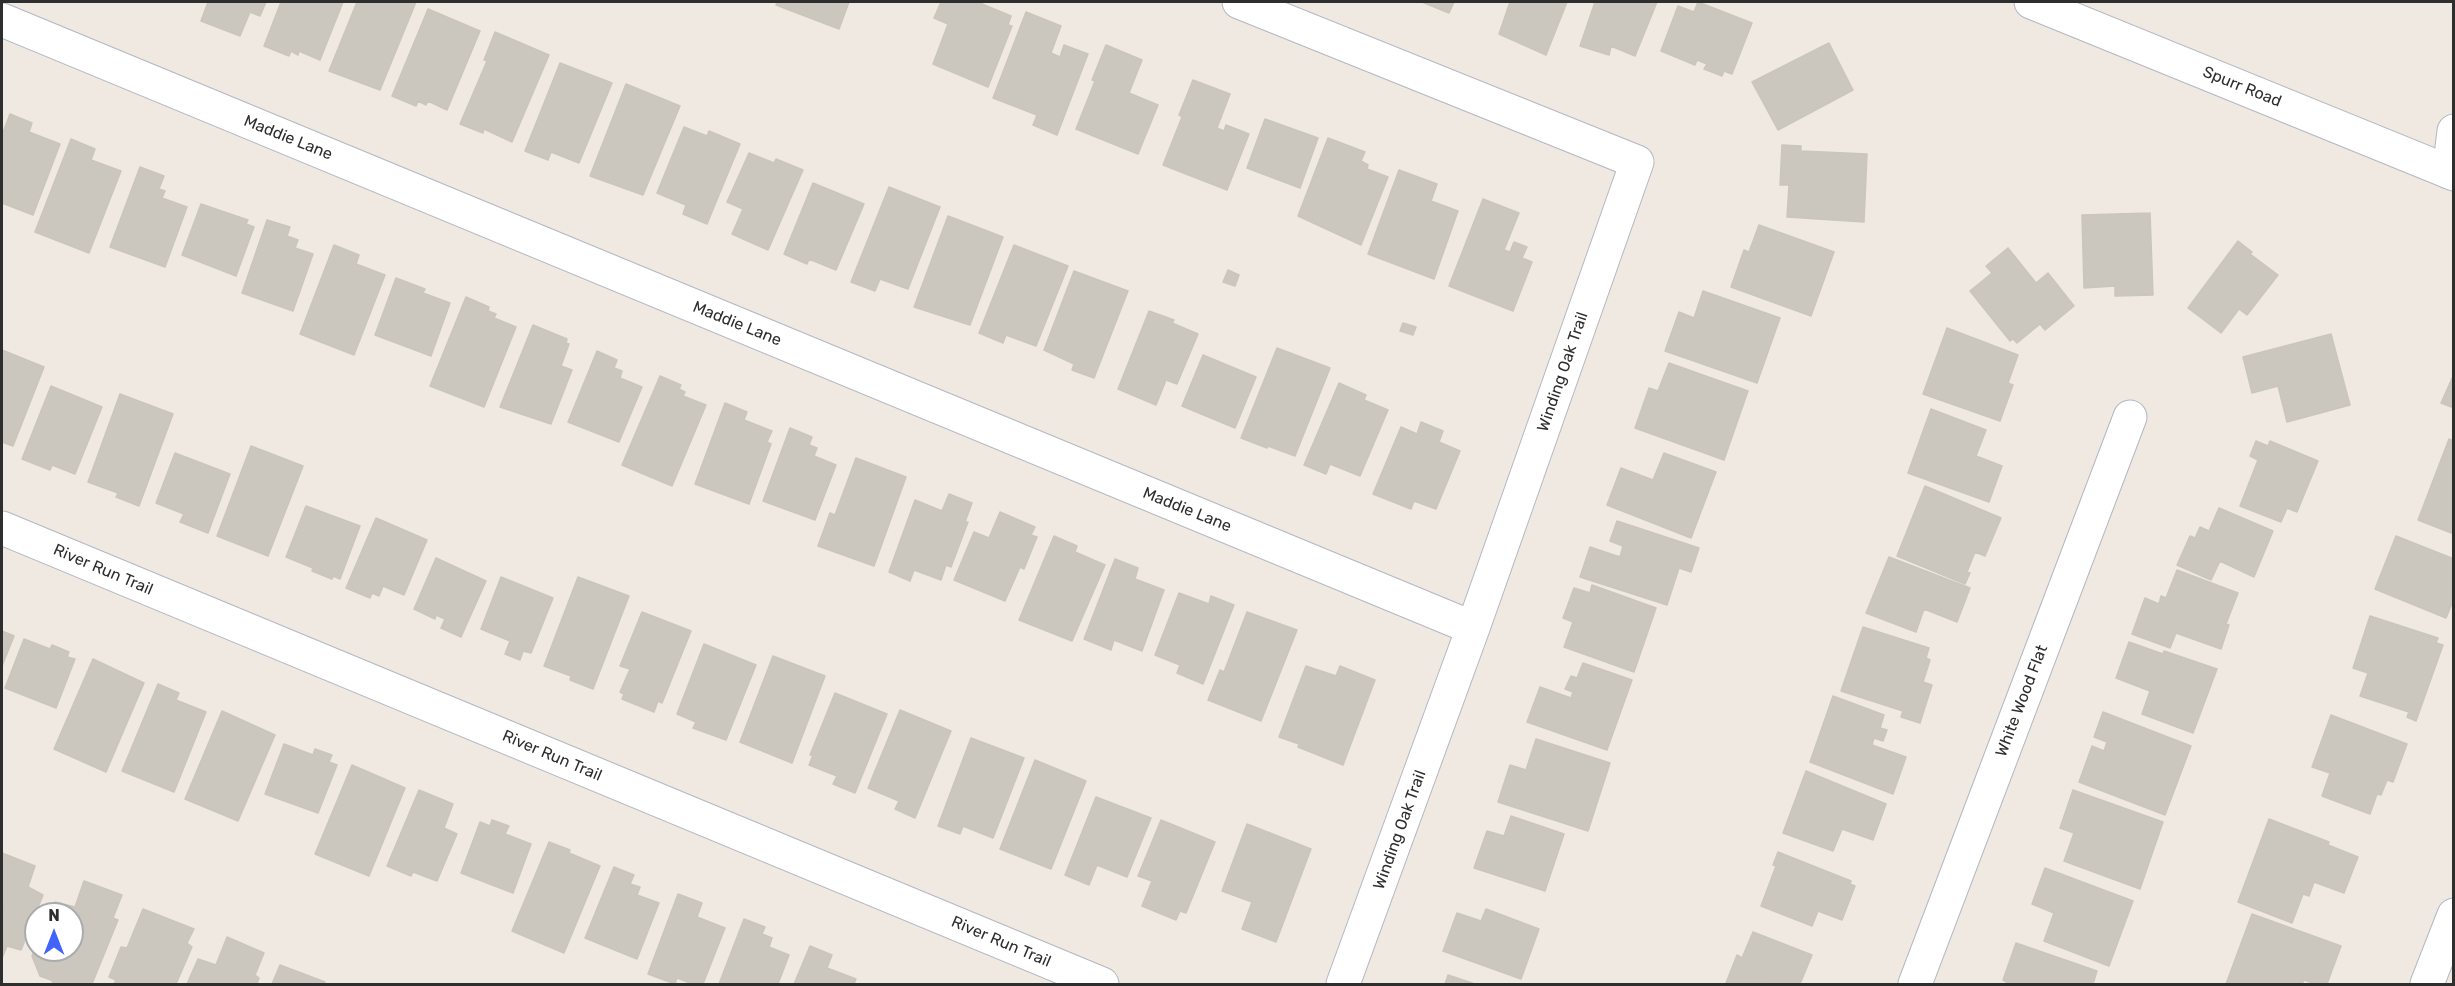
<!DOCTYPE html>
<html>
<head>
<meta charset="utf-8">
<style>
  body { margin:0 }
  #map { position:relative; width:2455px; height:986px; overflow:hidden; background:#efe9e1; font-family:Rubik,sans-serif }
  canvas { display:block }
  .frame { position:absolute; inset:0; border:3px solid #2e2e2e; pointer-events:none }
  .north { position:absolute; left:24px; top:902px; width:60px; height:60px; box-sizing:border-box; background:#fff; border:2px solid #ababab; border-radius:50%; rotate:0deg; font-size:16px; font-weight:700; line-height:24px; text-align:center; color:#2e2e2e }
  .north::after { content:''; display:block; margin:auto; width:21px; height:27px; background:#4264fb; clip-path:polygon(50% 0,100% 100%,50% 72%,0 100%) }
</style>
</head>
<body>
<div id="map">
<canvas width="2455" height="986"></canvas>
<div class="frame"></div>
<div class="north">N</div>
</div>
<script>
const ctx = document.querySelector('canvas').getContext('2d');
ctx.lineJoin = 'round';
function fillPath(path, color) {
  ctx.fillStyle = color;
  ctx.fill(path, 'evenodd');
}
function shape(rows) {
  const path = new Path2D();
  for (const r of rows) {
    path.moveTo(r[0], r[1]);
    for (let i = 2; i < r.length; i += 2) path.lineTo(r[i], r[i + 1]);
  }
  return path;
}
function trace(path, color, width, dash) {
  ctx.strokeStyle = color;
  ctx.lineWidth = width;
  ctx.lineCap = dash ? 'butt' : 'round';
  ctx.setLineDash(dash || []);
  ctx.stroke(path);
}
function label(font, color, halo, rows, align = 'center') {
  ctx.font = font + ' Rubik,sans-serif';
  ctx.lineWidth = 6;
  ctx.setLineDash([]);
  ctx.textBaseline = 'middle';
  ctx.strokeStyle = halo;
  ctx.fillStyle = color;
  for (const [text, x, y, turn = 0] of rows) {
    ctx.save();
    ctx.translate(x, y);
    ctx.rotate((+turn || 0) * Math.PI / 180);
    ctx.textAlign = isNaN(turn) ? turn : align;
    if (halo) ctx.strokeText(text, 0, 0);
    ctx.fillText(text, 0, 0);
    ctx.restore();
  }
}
const building = shape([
  [208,2,266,2,260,16,250,12,240,36,201,21,208,2],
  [281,2,343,2,320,60,299,51,298,55,291,51,289,56,264,46,281,2],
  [357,2,416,2,380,90,329,71,357,2],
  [777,2,849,2,839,29,776,5,777,2],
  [941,2,983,2,982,4,1011,16,1008,25,1012,26,988,87,933,64,948,24,934,18,941,2],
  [1422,2,1454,2,1449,13,1422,2],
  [1510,2,1567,2,1546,55,1499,34,1510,2],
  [1595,2,1657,2,1635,56,1611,46,1609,55,1580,46,1595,2],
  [1698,2,1752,23,1732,74,1724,71,1722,76,1704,69,1707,64,1697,60,1695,65,1661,51,1678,6,1694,12,1698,2],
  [428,9,480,31,447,110,428,101,426,105,418,101,416,106,392,96,428,9],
  [1026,12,1061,26,1051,53,1060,57,1064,45,1088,54,1057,135,1033,125,1037,115,993,98,1026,12],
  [495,32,549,55,512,142,484,129,483,133,460,124,487,61,484,60,495,32],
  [1829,43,1853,90,1778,130,1752,82,1829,43],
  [1106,45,1142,60,1129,93,1158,105,1138,154,1076,129,1095,81,1092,80,1106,45],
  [560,63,612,83,579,163,551,152,548,160,525,151,560,63],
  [1193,80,1230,94,1217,128,1224,131,1226,125,1249,134,1227,190,1163,165,1182,117,1179,115,1193,80],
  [626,84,680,106,643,195,590,176,626,84],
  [10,114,32,123,29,132,60,144,33,215,2,203,2,135,10,114],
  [1265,119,1318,138,1300,188,1247,168,1265,119],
  [684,127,707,136,709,131,740,144,707,224,683,214,686,205,657,193,684,127],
  [1328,138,1365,152,1361,161,1368,165,1367,169,1388,177,1361,245,1298,216,1328,138],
  [71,139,95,149,91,160,121,171,89,253,35,232,71,139],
  [1782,145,1801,146,1801,151,1867,154,1864,222,1787,217,1789,185,1780,185,1782,145],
  [749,153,774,163,776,159,803,170,768,250,732,234,743,209,727,202,749,153],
  [140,167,164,176,159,189,165,191,162,198,187,207,165,267,110,247,140,167],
  [1399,170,1437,184,1431,201,1458,211,1434,279,1368,254,1399,170],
  [813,183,864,204,836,270,809,259,807,264,784,254,813,183],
  [889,187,940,207,908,289,880,279,875,291,851,282,889,187],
  [1483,199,1519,213,1504,250,1510,252,1514,242,1527,247,1522,258,1532,262,1513,311,1449,286,1483,199],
  [201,204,248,220,246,224,254,227,236,276,182,255,201,204],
  [2150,213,2153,295,2115,296,2115,286,2084,288,2082,215,2150,213],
  [948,216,1003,237,970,325,914,307,948,216],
  [267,220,290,227,287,236,298,240,295,248,313,254,293,311,242,293,267,220],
  [1759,225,1834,252,1811,316,1731,287,1744,250,1749,252,1759,225],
  [2238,241,2252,252,2250,254,2278,275,2247,315,2239,309,2221,333,2188,308,2238,241],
  [334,245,359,255,356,264,385,275,354,355,300,334,334,245],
  [1014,245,1068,266,1036,346,1006,335,1003,343,979,333,1014,245],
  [2008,248,2036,283,2048,273,2074,306,2045,330,2040,324,2017,343,2013,339,2010,341,1970,291,1992,273,1986,266,2008,248],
  [1228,270,1239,275,1235,286,1223,282,1228,270],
  [1074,271,1128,291,1094,378,1072,370,1074,364,1044,350,1074,271],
  [396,278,425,289,423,293,450,303,431,356,375,335,396,278],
  [1703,291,1780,318,1757,383,1665,351,1679,312,1694,318,1703,291],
  [466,297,489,307,488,311,496,314,494,318,516,327,484,407,430,386,466,297],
  [1149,311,1174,320,1172,323,1198,334,1177,384,1166,380,1156,405,1118,389,1149,311],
  [1403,323,1416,327,1413,335,1400,331,1403,323],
  [533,325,567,339,566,343,569,344,561,366,572,370,551,424,500,407,533,325],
  [1947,328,2018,355,2008,383,2013,385,2000,421,1923,394,1947,328],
  [2331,334,2350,405,2287,422,2278,386,2252,393,2243,357,2331,334],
  [1277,348,1330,368,1295,456,1268,446,1267,448,1241,438,1277,348],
  [2,350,44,367,13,446,2,442,2,350],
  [597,351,617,360,614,368,622,371,620,378,642,387,619,442,568,422,597,351],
  [1203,355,1256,377,1235,428,1182,406,1203,355],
  [1669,363,1748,391,1724,460,1635,428,1649,388,1658,391,1669,363],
  [2454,374,2454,408,2441,403,2454,374],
  [660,376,681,385,679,389,685,392,683,396,706,405,672,486,622,465,660,376],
  [1339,383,1366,395,1364,400,1388,410,1360,476,1330,464,1326,474,1304,465,1339,383],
  [51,386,102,407,75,474,52,465,50,470,22,459,51,386],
  [120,394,173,414,139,506,116,497,118,493,88,482,120,394],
  [725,403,747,412,744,420,772,431,767,442,771,444,749,504,695,484,725,403],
  [1931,409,1986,430,1976,456,2002,466,1989,502,1908,473,1931,409],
  [1421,422,1443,431,1439,442,1460,451,1436,509,1414,501,1411,509,1373,494,1401,427,1417,434,1421,422],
  [790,428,812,437,809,445,817,448,814,456,836,465,815,520,763,501,790,428],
  [2449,439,2454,441,2454,534,2418,520,2449,439],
  [2256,441,2268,446,2270,441,2318,461,2297,512,2287,508,2281,522,2240,506,2258,460,2250,456,2256,441],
  [251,446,303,466,268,556,217,536,251,446],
  [175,453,230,474,208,533,180,522,184,514,156,503,175,453],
  [1664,453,1716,472,1691,538,1607,505,1621,468,1653,480,1664,453],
  [856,458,906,477,874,566,818,546,830,513,835,515,856,458],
  [1925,486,2001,518,1985,556,1975,552,1967,572,1970,573,1965,584,1897,556,1925,486],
  [949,494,972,503,965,522,968,522,951,567,946,565,941,580,914,570,910,581,889,572,915,500,942,511,949,494],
  [306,506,360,526,340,579,333,576,332,579,312,571,313,568,286,557,306,506],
  [2219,508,2273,531,2254,577,2220,561,2211,580,2177,565,2190,536,2195,538,2200,527,2209,531,2219,508],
  [1000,512,1035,527,1031,535,1037,537,1024,569,1020,567,1005,601,954,580,974,532,989,538,1000,512],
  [376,518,427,540,404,595,383,586,379,596,372,593,370,598,346,588,376,518],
  [1617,521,1699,548,1691,572,1679,568,1667,605,1580,577,1590,547,1620,557,1623,546,1610,541,1617,521],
  [1054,536,1077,546,1075,552,1105,565,1072,641,1019,620,1054,536],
  [2396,536,2454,559,2454,599,2446,618,2375,589,2396,536],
  [1889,557,1970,588,1957,622,1924,609,1916,632,1866,613,1889,557],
  [436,558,486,581,461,637,441,628,445,619,436,615,435,619,414,609,436,558],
  [1115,559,1138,568,1135,579,1164,590,1142,651,1114,640,1111,650,1084,639,1115,559],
  [2177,570,2238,593,2226,624,2229,625,2221,649,2176,633,2170,648,2132,634,2145,598,2159,604,2161,596,2166,598,2177,570],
  [501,577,553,598,531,653,523,651,520,660,505,654,510,641,481,629,501,577],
  [578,577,629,596,593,689,570,680,571,676,544,666,578,577],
  [1592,585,1656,608,1634,672,1564,647,1573,622,1563,618,1574,588,1590,593,1592,585],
  [1179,593,1209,604,1211,596,1234,605,1203,684,1177,673,1180,665,1155,655,1179,593],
  [642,612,691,631,662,703,658,701,654,712,622,699,624,694,620,692,630,669,620,666,642,612],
  [1247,612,1297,630,1261,721,1208,700,1220,670,1224,672,1247,612],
  [2370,616,2438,638,2436,643,2443,645,2416,721,2407,717,2409,712,2360,696,2368,673,2353,668,2370,616],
  [1863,627,1929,648,1926,658,1930,660,1923,682,1932,685,1920,723,1901,717,1903,711,1841,691,1863,627],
  [2,631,14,636,2,666,2,631],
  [24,639,50,649,52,645,69,652,67,657,75,659,56,708,5,688,24,639],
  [2129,642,2163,654,2164,651,2217,669,2193,733,2142,714,2150,691,2116,678,2129,642],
  [704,644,756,665,726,740,693,728,696,722,677,714,704,644],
  [773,656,825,676,792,763,740,742,773,656],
  [93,659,144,683,106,772,54,749,93,659],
  [1583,663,1632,680,1607,750,1527,722,1540,687,1571,698,1573,692,1565,689,1571,676,1577,678,1583,663],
  [1306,666,1336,676,1340,666,1375,680,1343,765,1298,747,1299,744,1279,737,1306,666],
  [158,684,179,693,176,700,206,712,174,792,122,771,158,684],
  [835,693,887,714,855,793,833,784,837,776,809,765,813,755,810,755,835,693],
  [1833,696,1884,715,1880,728,1887,730,1883,741,1874,738,1872,745,1906,757,1893,794,1810,762,1833,696],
  [900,710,951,731,915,818,895,809,899,801,868,788,900,710],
  [222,711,275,735,238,821,185,799,222,711],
  [2103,712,2191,746,2165,815,2079,782,2092,746,2104,751,2107,742,2094,737,2103,712],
  [2331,715,2407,744,2393,782,2387,780,2381,795,2377,794,2370,814,2322,796,2330,773,2312,767,2331,715],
  [971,738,1024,758,993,838,963,826,960,834,938,826,971,738],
  [1536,739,1610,763,1588,831,1498,802,1510,765,1526,770,1536,739],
  [284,744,313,755,315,749,332,755,329,762,337,765,318,813,265,794,284,744],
  [1035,760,1086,781,1051,869,1000,849,1035,760],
  [352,765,405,788,369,876,315,854,352,765],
  [1806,771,1886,804,1873,840,1842,829,1833,851,1783,833,1806,771],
  [419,790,453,804,444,828,457,834,437,881,413,872,411,876,387,866,419,790],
  [2073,790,2163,822,2140,889,2064,861,2074,833,2060,828,2073,790],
  [1096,797,1151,818,1127,877,1097,865,1089,885,1065,875,1096,797],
  [1511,816,1564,834,1545,891,1474,868,1487,831,1504,836,1511,816],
  [2269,819,2329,842,2328,845,2358,857,2344,893,2314,882,2309,896,2303,894,2292,923,2238,902,2269,819],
  [492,820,509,826,505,834,531,844,513,893,461,873,480,822,490,826,492,820],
  [1161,820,1215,842,1186,913,1180,911,1176,920,1142,906,1152,881,1138,876,1161,820],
  [1247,824,1311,849,1276,942,1242,929,1252,902,1222,891,1247,824],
  [549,842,570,850,569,853,600,866,564,953,512,931,549,842],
  [1778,852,1851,881,1850,884,1855,886,1842,920,1818,911,1812,926,1761,906,1776,866,1773,865,1778,852],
  [2,853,35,866,28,887,43,895,21,950,7,946,3,956,2,853],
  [614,867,634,875,630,884,640,887,637,895,659,903,637,959,585,938,614,867],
  [2045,868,2133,901,2109,966,2044,941,2054,913,2032,904,2045,868],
  [84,881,122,895,113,918,118,920,92,984,54,984,51,980,40,976,32,956,36,947,36,950,72,950,72,914,50,914,55,902,75,907,84,881],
  [678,894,702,903,697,917,725,928,703,984,693,984,677,978,675,984,648,974,678,894],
  [143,909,194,929,187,943,192,947,176,984,114,984,116,980,109,977,121,947,127,948,143,909],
  [1486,909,1539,929,1521,979,1443,951,1457,913,1481,921,1486,909],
  [2252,914,2341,946,2327,984,2315,984,2304,980,2302,984,2226,984,2252,914],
  [744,919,765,927,762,934,772,938,769,947,789,955,778,984,719,984,744,919],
  [1753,932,1812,955,1800,984,1726,983,1737,955,1742,958,1753,932],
  [227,937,264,953,255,975,259,978,257,984,187,984,198,959,216,965,227,937],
  [2016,943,2097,971,2093,984,2009,984,2003,980,2016,943],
  [810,946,832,955,827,968,856,979,854,984,794,984,810,946],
  [280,965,325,982,324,984,272,984,280,965],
  [1448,975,1475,984,1445,984,1448,975]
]);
fillPath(building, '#cbc7bf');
trace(building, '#cbc5ba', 1.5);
const minor = shape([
  [1239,2,1637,162,1473,628,1343,984],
  [2,20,1473,628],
  [2449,172,2454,131],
  [2,528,1102,984],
  [1915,984,2130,417]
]);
const tertiary = shape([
  [2031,2,2454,174],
  [2427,984,2454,915]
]);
trace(minor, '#b4b7c1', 35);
trace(tertiary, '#b4b7c1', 35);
trace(minor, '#fff', 33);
trace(tertiary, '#fff', 33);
label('16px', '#2e2e2e', '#fff', [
  ["Spurr Road",2242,87,22],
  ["Maddie Lane",288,138,22],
  ["Maddie Lane",737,324,22],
  ["Winding Oak Trail",1563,372,-71],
  ["Maddie Lane",1187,510,22],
  ["River Run Trail",103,570,23],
  ["White Wood Flat",2022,701,-69],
  ["River Run Trail",552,756,23],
  ["Winding Oak Trail",1400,830,-70],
  ["River Run Trail",1001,942,23]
]);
</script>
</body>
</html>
